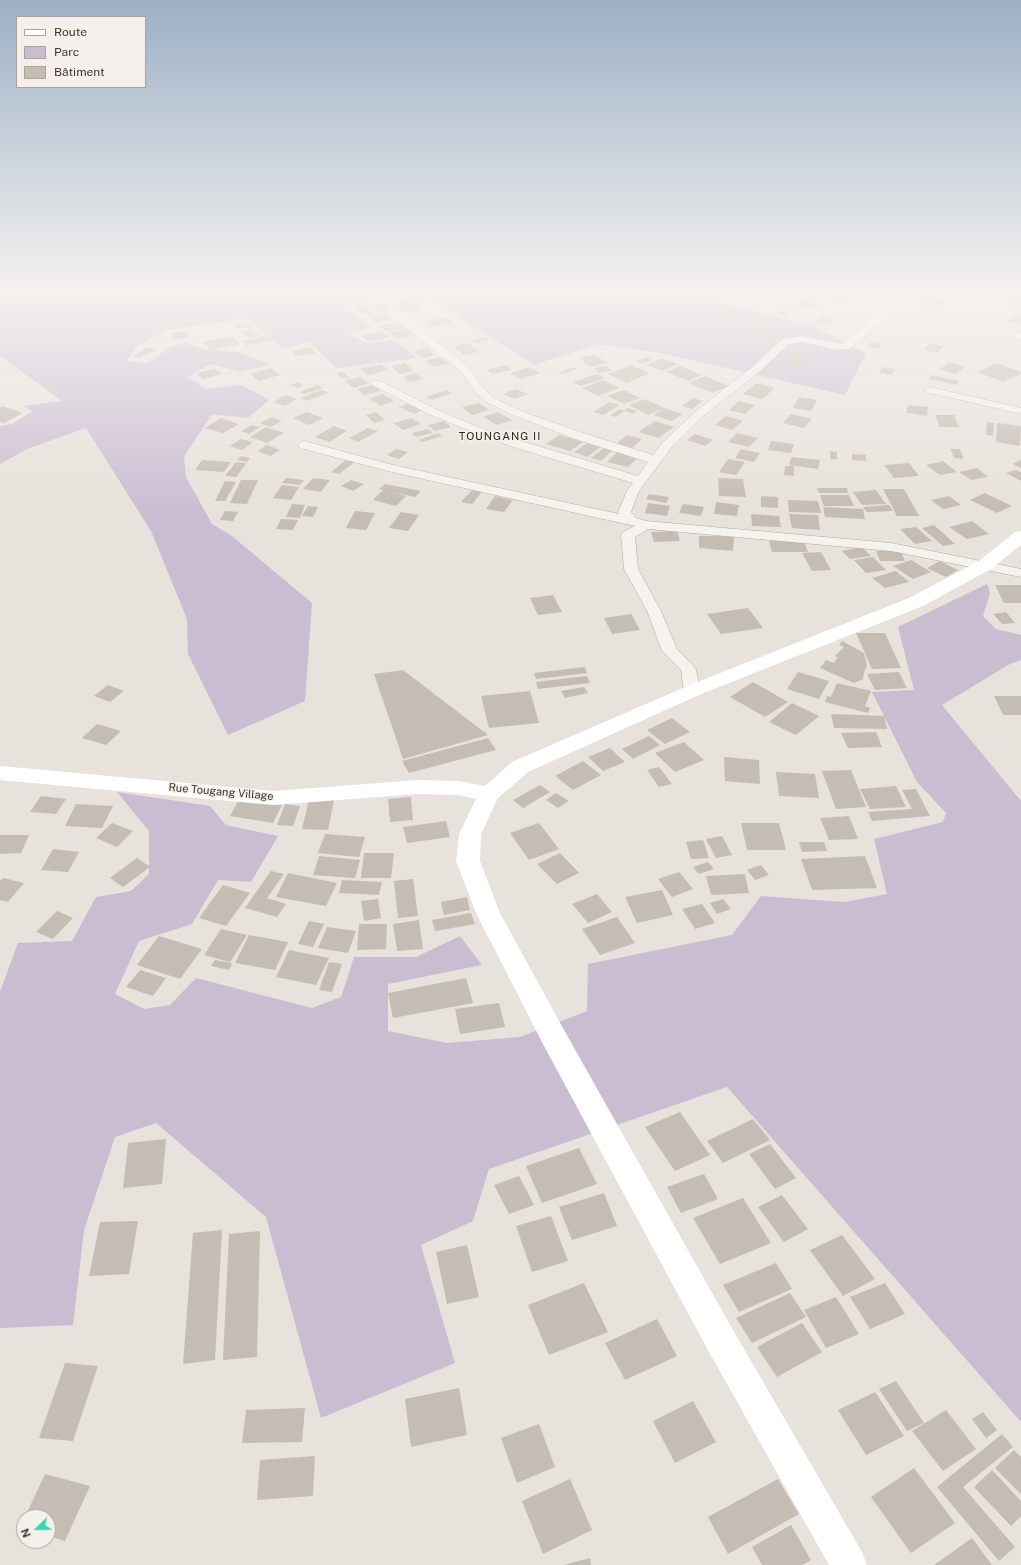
<!DOCTYPE html>
<html>
<head>
<meta charset="utf-8">
<style>
  body { margin:0 }
  #map { position:relative; width:1021px; height:1565px; overflow:hidden; background:#e8e2dc; font-family:"Public Sans",sans-serif }
  canvas { display:block }
  .legend { position:absolute; left:16px; top:16px; width:130px; height:72px; box-sizing:border-box; background:#f5f0ec; border:1px solid #aca49c; margin:0; padding:5px 7px; list-style:none; font-size:12px; color:#3f3325 }
  .legend li { display:flex; align-items:center; gap:8px; height:20px }
  .legend b { width:20px; border:1px solid #aca49c }
  .north { position:absolute; left:16px; top:1509px; width:40px; height:40px; box-sizing:border-box; background:#f5f0ec; border:1px solid #aca49c; border-radius:50%; rotate:248deg; font-size:11px; font-weight:700; line-height:16px; text-align:center; color:#3f3325 }
  .north::after { content:''; display:block; margin:auto; width:14px; height:18px; background:#37d7ae; clip-path:polygon(50% 0,100% 100%,50% 72%,0 100%) }
</style>
</head>
<body>
<div id="map">
<canvas width="1021" height="1565"></canvas>
<ul class="legend">
<li><b style="height:5px;background:#fff"></b>Route</li>
<li><b style="height:11px;background:#cabdd2"></b>Parc</li>
<li><b style="height:11px;background:#c5bcb3"></b>Bâtiment</li>
</ul>
<div class="north">N</div>
</div>
<script>
const ctx = document.querySelector('canvas').getContext('2d');
ctx.lineJoin = 'round';
function fillPath(path, color) {
  ctx.fillStyle = color;
  ctx.fill(path, 'evenodd');
}
function shape(rows) {
  const path = new Path2D();
  for (const r of rows) {
    path.moveTo(r[0], r[1]);
    for (let i = 2; i < r.length; i += 2) path.lineTo(r[i], r[i + 1]);
  }
  return path;
}
function trace(path, color, width, dash) {
  ctx.strokeStyle = color;
  ctx.lineWidth = width;
  ctx.lineCap = dash ? 'butt' : 'round';
  ctx.setLineDash(dash || []);
  ctx.stroke(path);
}
function label(font, color, halo, rows, align = 'center') {
  ctx.font = font + ' "Public Sans",sans-serif';
  ctx.lineWidth = 3;
  ctx.setLineDash([]);
  ctx.textBaseline = 'middle';
  ctx.strokeStyle = halo;
  ctx.fillStyle = color;
  for (const [text, x, y, turn = 0] of rows) {
    ctx.save();
    ctx.translate(x, y);
    ctx.rotate((+turn || 0) * Math.PI / 180);
    ctx.textAlign = isNaN(turn) ? turn : align;
    if (halo) ctx.strokeText(text, 0, 0);
    ctx.fillText(text, 0, 0);
    ctx.restore();
  }
}
fillPath(shape([
  [0,291,416,291,347,306,371,327,349,335,368,343,395,340,417,358,337,368,309,342,283,349,247,318,167,330,137,346,127,361,148,363,170,347,186,343,203,349,237,352,271,364,241,372,211,364,187,377,206,389,241,385,269,400,248,418,212,414,184,457,186,477,212,524,232,536,312,603,305,701,228,735,188,654,187,619,151,531,86,428,27,449,0,464,0,426,12,424,33,411,23,406,62,401,0,356],
  [418,291,711,291,728,304,813,326,866,353,845,395,660,353,598,344,534,365],
  [987,584,990,593,983,616,996,629,1021,635,1021,660,1010,664,942,705,1021,801,1021,1422,727,1087,489,1169,473,1221,421,1245,455,1363,321,1418,266,1217,156,1123,115,1137,84,1230,73,1325,0,1328,0,992,18,943,72,941,96,897,131,891,149,874,149,831,117,792,210,806,226,825,278,836,251,882,218,880,192,924,139,941,115,994,144,1009,170,1005,196,978,312,1008,341,997,354,957,416,957,460,936,482,965,388,984,388,1031,447,1043,520,1037,587,1011,588,964,732,935,761,896,844,902,887,894,874,839,943,822,946,813,917,782,872,692,914,690,898,627]
]), '#cabdd2');
fillPath(shape([
  [785,291,793,291,801,293,795,297,781,294],
  [945,291,966,291,966,297,945,295],
  [741,292,757,295,750,301,733,297],
  [1009,293,1021,295,1021,301,1006,299],
  [421,295,427,301,402,305,396,300],
  [837,296,850,299,842,305,829,302],
  [922,296,946,299,943,307,919,304],
  [801,298,822,303,814,309,793,304],
  [1012,301,1021,303,1021,310,1008,307],
  [384,303,390,310,375,312,370,305],
  [418,303,424,309,404,312,397,307],
  [365,305,373,313,362,315,354,307],
  [782,310,791,311,787,316,778,315],
  [385,313,392,320,376,323,369,316],
  [1015,315,1021,316,1021,324,1008,321],
  [823,316,834,319,828,324,817,321],
  [446,317,454,323,434,327,427,321],
  [722,317,748,322,742,327,716,321],
  [396,322,404,328,387,332,380,326],
  [247,323,250,327,237,329,235,325],
  [407,328,416,334,398,339,389,333],
  [252,329,258,336,247,338,241,331],
  [760,330,779,335,771,342,751,337],
  [186,331,190,337,174,340,170,333],
  [381,331,389,337,369,342,361,336],
  [233,336,240,344,211,350,203,342],
  [268,336,272,340,246,346,242,341],
  [487,337,490,340,475,343,472,340],
  [871,342,882,345,877,349,866,346],
  [469,343,479,352,463,355,453,346],
  [930,343,944,346,937,353,923,350],
  [147,347,156,350,139,358,132,357],
  [311,347,316,353,296,356,291,351],
  [426,348,435,355,423,358,413,352],
  [797,352,813,356,797,368,781,364],
  [596,355,607,363,590,367,579,358],
  [439,357,449,363,434,367,425,361],
  [646,357,652,360,642,364,636,361],
  [661,358,678,364,663,371,646,365],
  [949,362,965,367,956,374,940,369],
  [405,363,414,371,400,374,391,366],
  [997,363,1021,372,1021,374,1003,382,977,372],
  [381,364,389,370,368,375,360,369],
  [506,365,512,370,493,374,487,370],
  [631,365,650,373,627,383,608,374],
  [607,366,612,371,599,373,594,368],
  [680,366,702,375,688,381,666,372],
  [529,367,540,373,521,379,510,373],
  [573,367,577,369,563,374,559,372],
  [883,367,896,369,891,375,878,373],
  [271,368,280,375,259,381,250,374],
  [215,369,222,374,203,379,196,373],
  [344,372,350,378,342,379,337,373],
  [415,373,423,379,410,382,403,377],
  [597,374,605,378,581,386,573,382],
  [932,375,959,381,956,385,929,379],
  [705,376,729,386,713,393,689,383],
  [359,377,369,383,354,388,344,381],
  [603,380,619,388,598,396,582,388],
  [298,382,304,386,297,388,291,385],
  [756,383,775,388,762,399,743,394],
  [317,385,323,388,304,394,299,392],
  [374,385,381,391,364,395,357,389],
  [516,389,528,394,515,399,503,394],
  [322,390,328,393,306,401,300,398],
  [447,390,452,393,432,400,426,397],
  [623,390,640,398,624,404,607,396],
  [383,394,394,401,381,406,369,399],
  [286,395,297,399,284,406,273,402],
  [799,397,817,400,811,411,793,408],
  [693,398,703,401,692,409,682,406],
  [645,399,664,408,648,415,629,405],
  [739,401,755,405,745,414,729,410],
  [610,402,620,405,603,415,593,412],
  [479,403,489,410,472,415,462,407],
  [407,404,422,410,414,414,399,407],
  [908,405,928,407,927,416,906,413],
  [2,406,23,413,4,423,0,422,0,408],
  [628,408,637,411,633,414,624,410],
  [664,408,683,414,672,421,653,415],
  [620,409,625,411,615,417,610,415],
  [307,412,323,418,309,425,293,418],
  [376,412,385,420,374,423,366,415],
  [498,412,512,420,497,425,483,417],
  [791,414,812,419,804,428,783,423],
  [935,415,954,415,959,427,940,427],
  [726,416,743,421,732,430,715,425],
  [272,417,282,421,270,427,260,423],
  [221,418,239,424,223,433,205,428],
  [412,418,421,424,403,430,393,423],
  [444,421,451,427,435,431,428,425],
  [655,421,674,427,658,438,638,432],
  [987,422,994,423,993,436,986,435],
  [997,423,1021,426,1020,446,996,442],
  [252,425,260,427,249,434,241,431],
  [334,426,347,431,329,442,315,437],
  [266,427,284,433,267,443,250,437],
  [368,428,378,431,358,442,349,438],
  [428,429,433,433,416,437,412,433],
  [438,433,442,436,422,442,418,440],
  [737,433,758,438,749,447,728,442],
  [695,434,713,440,705,446,687,440],
  [559,435,583,442,570,451,546,444],
  [627,435,642,439,632,448,617,443],
  [241,439,253,442,242,450,230,446],
  [771,441,794,444,791,453,768,450],
  [589,442,602,446,587,457,574,452],
  [267,445,280,450,271,456,257,451],
  [604,448,613,450,601,461,591,458],
  [396,449,408,452,399,459,387,455],
  [741,449,760,453,754,462,735,458],
  [950,449,960,449,964,459,954,458],
  [618,451,639,457,628,467,607,462],
  [830,451,837,452,837,459,830,459],
  [852,454,866,455,866,461,852,460],
  [241,456,250,458,247,462,237,460],
  [791,457,820,460,818,469,789,465],
  [347,459,356,461,339,474,331,472],
  [728,459,745,462,736,475,719,472],
  [202,460,231,462,224,472,195,470],
  [1021,460,1021,468,1012,464],
  [943,461,957,472,940,475,926,465],
  [236,462,247,463,236,477,225,476],
  [909,463,919,476,894,478,884,465],
  [785,466,794,466,794,476,784,475],
  [977,468,988,477,971,480,959,472],
  [1015,470,1021,472,1021,481,1006,473],
  [286,478,304,480,300,485,282,483],
  [313,478,330,480,321,492,303,489],
  [718,478,743,479,746,497,719,496],
  [241,480,258,480,247,504,230,503],
  [351,480,364,484,353,491,341,486],
  [225,481,236,482,225,501,215,501],
  [385,484,421,491,415,497,391,492,406,496,396,506,373,500,383,490,379,489],
  [282,485,299,487,291,500,273,498],
  [817,488,847,488,848,493,819,493],
  [883,489,904,489,919,516,897,516],
  [472,490,482,492,472,504,461,502],
  [876,490,886,504,862,505,853,492],
  [985,493,1012,506,997,513,970,500],
  [649,494,669,497,666,503,646,499],
  [820,495,849,495,854,506,824,506],
  [495,496,513,500,504,512,486,509],
  [761,496,778,497,778,508,761,507],
  [949,496,961,505,943,509,931,500],
  [788,500,818,501,821,513,789,512],
  [716,502,739,505,737,516,714,514],
  [648,503,670,506,667,516,645,513],
  [292,504,305,505,300,518,286,517],
  [683,504,704,507,701,516,679,513],
  [889,505,893,511,867,512,863,507],
  [308,506,318,507,313,517,302,516],
  [823,507,863,509,865,519,825,517],
  [225,511,238,512,233,521,220,520],
  [355,511,375,513,366,530,346,528],
  [401,512,419,515,408,531,389,528],
  [751,514,779,516,781,527,752,526],
  [789,514,818,515,820,530,792,528],
  [281,519,298,520,293,530,276,529],
  [972,521,989,534,967,539,949,527],
  [934,525,955,544,943,546,922,528],
  [916,527,932,541,915,544,900,529],
  [677,531,680,541,654,542,651,532],
  [699,536,734,536,733,551,699,548],
  [769,541,804,541,808,552,772,552],
  [862,547,871,556,850,559,842,551],
  [876,551,901,551,905,561,880,561],
  [821,552,831,570,812,571,802,553],
  [873,557,886,570,866,573,854,560],
  [911,560,931,572,913,579,893,566],
  [940,561,958,570,946,577,927,568],
  [896,571,909,582,885,588,872,578],
  [995,585,1021,585,1021,603,1004,603],
  [553,595,562,612,538,615,530,598],
  [748,608,763,628,721,634,707,614],
  [1006,612,1015,623,1002,624,993,614],
  [631,614,640,630,612,634,604,618],
  [856,633,885,633,901,668,872,669],
  [842,641,864,653,867,666,864,672,863,679,854,683,820,668,826,660,834,663,838,657,835,656,844,647,839,645],
  [585,667,587,673,536,679,534,673],
  [403,670,488,735,403,759,374,674],
  [798,672,829,681,819,699,787,689],
  [899,672,907,688,875,690,867,674],
  [587,676,590,683,538,689,536,682],
  [753,682,788,702,765,717,730,697],
  [837,683,871,691,865,706,870,708,868,713,825,702,827,696,831,697],
  [108,685,124,691,110,702,94,696],
  [584,687,588,693,565,698,561,691],
  [530,691,539,723,489,728,481,696],
  [994,696,1021,696,1021,715,1003,715],
  [792,703,819,716,796,735,769,722],
  [831,714,884,716,887,729,834,728],
  [672,718,690,732,665,744,647,730],
  [97,724,121,731,106,745,82,738],
  [876,732,882,747,848,748,841,733],
  [649,736,660,745,633,759,622,749],
  [488,738,496,750,409,773,402,761],
  [684,742,704,760,675,772,655,753],
  [610,748,625,762,603,771,588,757],
  [724,757,759,760,760,784,725,781],
  [583,761,601,775,573,790,555,776],
  [659,767,672,784,659,787,647,770],
  [851,770,866,807,836,809,822,771],
  [776,772,815,774,819,798,779,796],
  [540,785,550,792,523,808,513,800],
  [896,786,906,807,870,809,860,789],
  [916,789,930,816,872,821,868,812,912,809,902,790],
  [556,793,569,801,558,808,546,800],
  [41,796,66,799,56,814,30,812],
  [411,797,413,820,390,822,388,799],
  [239,799,282,805,273,823,230,816],
  [309,799,334,800,328,830,302,829],
  [76,804,113,806,102,828,65,826],
  [285,804,300,806,293,826,277,825],
  [849,816,858,839,829,840,820,818],
  [446,821,450,837,407,843,403,827],
  [112,823,133,831,117,847,96,838],
  [539,823,559,849,529,860,510,833],
  [741,823,779,823,786,850,747,850],
  [325,834,365,837,359,857,318,853],
  [0,835,29,835,21,853,0,854],
  [722,836,732,855,716,858,706,839],
  [703,840,709,858,691,859,686,842],
  [799,842,824,842,827,851,802,852],
  [53,849,79,852,68,872,41,870],
  [364,853,394,853,391,878,361,878],
  [560,853,579,873,557,884,537,864],
  [319,856,360,860,355,878,313,875],
  [865,856,877,888,812,890,801,859],
  [137,858,150,867,123,887,110,878],
  [708,862,714,869,699,874,693,867],
  [761,865,769,875,755,880,747,870],
  [271,871,284,874,267,898,286,904,277,917,245,908],
  [679,872,693,889,672,897,658,879],
  [288,873,337,883,326,906,276,897],
  [745,874,749,893,711,895,706,876],
  [3,878,24,883,8,902,0,900,0,881],
  [413,879,418,916,398,918,394,881],
  [342,880,382,882,379,895,339,893],
  [223,885,250,893,226,926,199,918],
  [662,890,673,915,637,923,625,897],
  [597,894,612,912,588,923,572,904],
  [467,897,470,910,444,915,441,902],
  [378,899,381,918,364,921,361,901],
  [723,899,731,909,717,914,710,903],
  [702,904,715,923,695,929,682,909],
  [57,911,73,918,53,939,36,932],
  [471,913,475,924,435,931,432,920],
  [617,917,635,943,600,955,582,929],
  [419,920,423,949,397,951,393,924],
  [309,921,324,924,313,947,298,944],
  [359,924,387,924,386,949,357,950],
  [327,927,356,931,348,953,318,948],
  [221,929,247,935,230,962,204,955],
  [249,935,288,942,275,970,235,963],
  [159,936,202,949,180,979,137,965],
  [289,950,329,958,316,985,276,977],
  [215,960,232,963,229,970,211,966],
  [329,962,342,964,332,992,319,990],
  [140,970,166,978,153,996,126,987],
  [466,978,473,1003,393,1018,388,993],
  [499,1003,505,1027,460,1034,455,1009],
  [680,1112,710,1155,675,1171,645,1127],
  [753,1119,770,1140,723,1163,707,1141],
  [166,1139,162,1184,123,1188,128,1143],
  [770,1144,796,1178,775,1189,749,1154],
  [579,1148,597,1184,542,1203,526,1166],
  [704,1174,718,1199,681,1213,667,1187],
  [519,1176,534,1205,509,1214,494,1185],
  [604,1193,617,1226,572,1240,559,1207],
  [782,1195,808,1229,784,1242,758,1207],
  [743,1198,771,1243,720,1264,693,1218],
  [551,1216,568,1261,532,1272,516,1226],
  [138,1221,129,1274,89,1276,100,1222],
  [222,1230,215,1360,183,1364,193,1233],
  [260,1231,257,1357,223,1360,229,1234],
  [842,1235,875,1279,843,1296,810,1250],
  [467,1245,479,1297,447,1304,436,1252],
  [776,1263,792,1289,739,1312,723,1285],
  [584,1283,608,1332,549,1355,528,1305],
  [885,1283,905,1314,870,1329,850,1297],
  [790,1293,806,1317,752,1343,736,1318],
  [836,1297,859,1334,826,1348,804,1310],
  [657,1319,677,1356,625,1380,605,1343],
  [802,1323,822,1352,777,1377,757,1347],
  [65,1363,98,1366,73,1441,39,1438],
  [896,1381,924,1423,907,1431,879,1389],
  [459,1388,467,1435,411,1447,405,1399],
  [875,1392,904,1436,866,1455,838,1410],
  [693,1401,716,1442,675,1463,653,1421],
  [305,1408,302,1442,242,1443,246,1410],
  [946,1410,976,1449,943,1471,912,1431],
  [983,1412,997,1430,986,1438,972,1419],
  [539,1424,555,1467,517,1483,501,1438],
  [1002,1434,1013,1447,963,1487,1015,1547,999,1561,937,1487],
  [1014,1450,1021,1457,1021,1494,995,1468],
  [315,1456,313,1496,257,1500,260,1460],
  [914,1468,955,1523,911,1553,871,1497],
  [992,1470,1021,1501,1021,1516,1011,1526,974,1487],
  [45,1474,90,1486,65,1541,48,1536,48,1517,25,1517],
  [570,1479,592,1530,543,1554,522,1501],
  [778,1479,799,1514,728,1554,708,1517],
  [791,1525,811,1560,802,1565,762,1565,752,1547],
  [972,1538,992,1565,934,1565],
  [590,1558,591,1565,564,1565]
]), '#c5bcb3');
const street = shape([
  [912,291,924,291,895,311,849,349,837,350,803,342,789,344,759,372,703,416,671,448,639,491,631,512,636,518,646,521,891,543,1021,569,1021,577,891,551,648,529,635,537,638,569,661,611,677,649,696,669,700,691,698,694,692,696,686,694,684,691,681,670,662,651,647,611,624,569,621,535,623,532,635,526,392,472,300,448,298,445,300,442,304,441,393,465,619,514,618,512,627,491,633,483,513,447,470,431,429,414,372,385,370,383,372,381,380,381,437,410,478,427,521,441,638,476,648,462,575,439,513,415,486,402,475,392,467,379,458,369,392,316,391,314,392,312,400,312,466,365,475,375,483,388,494,398,521,411,583,433,653,455,663,442,695,412,751,368,782,339,803,336,842,344,887,307,912,291],
  [1016,332,1021,333,1021,340,1012,337,1011,335,1016,332],
  [930,387,1021,408,1021,414,926,392,924,390,930,387]
]);
trace(street, '#b2aaa1', 1);
fillPath(street, '#f6f3ef');
fillPath(shape([
  [1021,531,1021,545,991,569,923,606,699,695,528,772,498,798,481,834,480,861,500,913,564,1030,733,1330,862,1552,867,1565,829,1565,709,1352,544,1046,476,913,456,861,459,834,476,799,458,795,418,794,273,805,0,780,0,766,273,791,418,780,458,781,485,786,512,762,685,687,909,598,979,561,1015,532,1021,531]
]), '#fff');
const sky = ctx.createLinearGradient(0, 0, 0, 510);
sky.addColorStop(0, '#9cb0c6');
sky.addColorStop(0.57, '#f5f2ef');
sky.addColorStop(1, '#f5f2ef00');
ctx.fillStyle = sky;
ctx.fillRect(0, 0, 1021, 510);
ctx.letterSpacing = '1px';
label('11px', '#2f2517', '#f5f0ec', [
  ["TOUNGANG II",500,437]
]);
ctx.letterSpacing = '0px';
label('11px', '#3f3325', '#f5f0ec', [
  ["Rue Tougang Village",221,792,5]
]);
</script>
</body>
</html>
